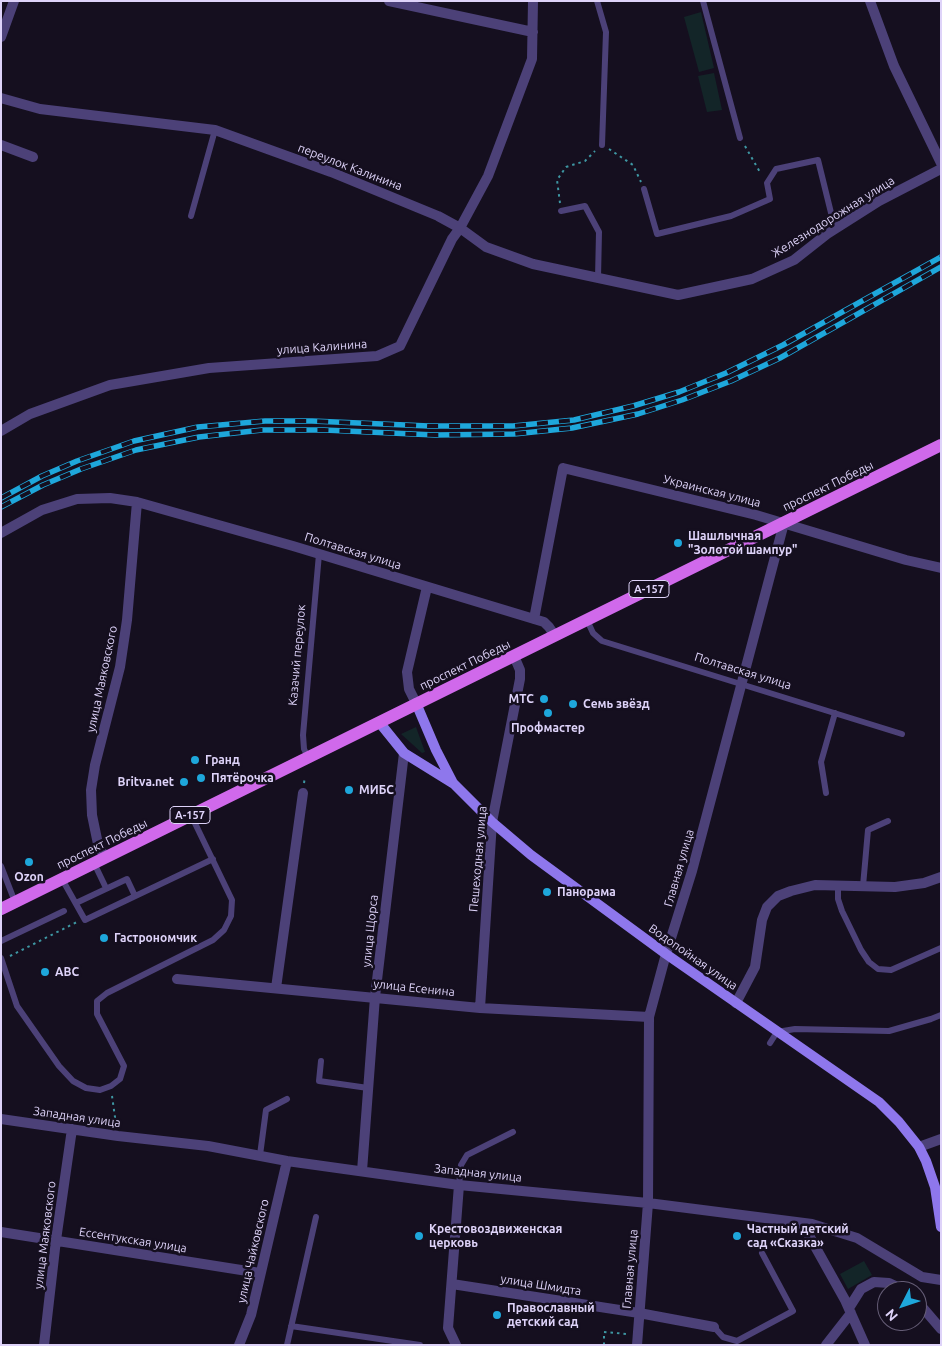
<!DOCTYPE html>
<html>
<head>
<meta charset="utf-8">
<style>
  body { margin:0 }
  #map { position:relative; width:942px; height:1346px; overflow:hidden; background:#150f1f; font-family:Ubuntu,sans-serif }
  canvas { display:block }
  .frame { position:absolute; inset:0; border:2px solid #ded3f9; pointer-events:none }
  .north { position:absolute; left:877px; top:1281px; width:50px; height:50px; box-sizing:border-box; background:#150f1f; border:1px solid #655d76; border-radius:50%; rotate:229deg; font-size:14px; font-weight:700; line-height:20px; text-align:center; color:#ded3f9 }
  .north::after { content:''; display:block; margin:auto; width:18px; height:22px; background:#1ea7db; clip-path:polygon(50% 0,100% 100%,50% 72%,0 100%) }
</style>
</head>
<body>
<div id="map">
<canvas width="942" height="1346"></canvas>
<div class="frame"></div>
<div class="north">N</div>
</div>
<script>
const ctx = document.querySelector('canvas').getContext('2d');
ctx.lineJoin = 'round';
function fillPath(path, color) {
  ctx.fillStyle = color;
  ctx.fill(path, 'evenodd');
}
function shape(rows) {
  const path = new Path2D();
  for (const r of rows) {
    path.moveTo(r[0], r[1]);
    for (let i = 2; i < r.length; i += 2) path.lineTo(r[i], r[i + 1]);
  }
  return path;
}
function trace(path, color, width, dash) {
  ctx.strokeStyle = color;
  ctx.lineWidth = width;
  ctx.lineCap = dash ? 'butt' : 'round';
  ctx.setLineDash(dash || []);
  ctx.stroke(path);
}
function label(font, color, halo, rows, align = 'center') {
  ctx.font = font + ' Ubuntu,sans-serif';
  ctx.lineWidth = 5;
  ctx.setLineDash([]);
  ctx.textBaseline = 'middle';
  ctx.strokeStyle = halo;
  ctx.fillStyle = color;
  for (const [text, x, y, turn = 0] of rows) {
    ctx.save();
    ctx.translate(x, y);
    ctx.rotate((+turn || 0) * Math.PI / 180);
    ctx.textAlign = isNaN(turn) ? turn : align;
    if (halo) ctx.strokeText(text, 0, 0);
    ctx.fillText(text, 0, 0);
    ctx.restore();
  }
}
fillPath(shape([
  [701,12,714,68,699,72,684,17],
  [714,73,722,110,707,112,698,76],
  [416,727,425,752,422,753,401,734],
  [864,1261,872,1275,848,1289,840,1274]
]), '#132528');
trace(shape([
  [745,146,761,174],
  [609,149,633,165,641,182],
  [560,203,557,180,566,167,585,161,595,151],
  [304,783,305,777],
  [10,956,77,922],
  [112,1096,116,1124],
  [604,1345,604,1332,627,1334]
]), '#3e97a3', 2, [2.5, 4]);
trace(shape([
  [597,1,606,32,602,145],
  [703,1,740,138],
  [644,189,657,234,731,216,770,199,767,183,776,169,818,160,835,229],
  [561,211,585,206,599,232,598,278],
  [191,216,215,130],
  [587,620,593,633,602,641,902,734],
  [308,757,304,749,303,735,319,554],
  [826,793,821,762,835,713],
  [94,863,106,888],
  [1,866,15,902],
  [62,879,85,920,213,859],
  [838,885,838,899,842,911,861,950,869,962,878,969,891,970,941,948],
  [863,886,868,830,888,821],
  [76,903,127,879,135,896],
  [1,941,64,911],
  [1,958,17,1006,59,1066,73,1081,86,1088,100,1090,111,1086,120,1079,124,1066,97,1014,97,1001,107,993,213,940,224,930,231,916,232,900,191,815],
  [770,1043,777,1032,795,1029,889,1031,931,1019,941,1015],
  [321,1061,319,1081,368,1088],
  [260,1155,266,1110,287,1099],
  [459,1185,461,1165,467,1155,513,1132],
  [291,1326,420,1345],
  [714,1327,723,1337,737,1341,793,1311,762,1253],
  [287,1345,316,1217]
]), '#4c4178', 6);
trace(shape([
  [389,1,533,32],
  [870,1,894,66,941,163],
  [1,37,14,1],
  [1,98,40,109,215,130,331,172,438,216,460,228,486,247,533,264,678,295,752,279,794,260,827,234,879,201,941,169],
  [1,145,33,157],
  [1,431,30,414,110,385,209,368,377,356,400,346,452,239,460,228,488,176,532,59,533,1],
  [1,533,42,510,77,499,110,498,137,502,293,546,544,622,549,627,555,636],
  [534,619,563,468,756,515,906,560,941,568],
  [416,703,409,689,407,672,427,587],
  [105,858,98,844,92,815,91,790,95,765,120,667,127,620,137,502],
  [177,979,480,1008,649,1017],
  [276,988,303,793],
  [736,1003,755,967,762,920,767,907,778,896,791,891,815,885,895,887,924,883,941,877],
  [480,1008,492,822,520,679,520,670,514,656],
  [1,1119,118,1136,208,1146,287,1161,459,1185,648,1203,812,1224,857,1238,922,1277,941,1280],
  [919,1147,941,1139],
  [362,1171,375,997,404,753],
  [802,1223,845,1300,865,1345],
  [1,1232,260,1273],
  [452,1284,639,1313,714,1327],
  [917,1301,941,1329],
  [849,1308,861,1289,874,1282,889,1283,906,1291],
  [44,1345,56,1240,72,1129],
  [239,1345,251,1315,287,1161],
  [456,1345,448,1328,459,1185],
  [637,1345,648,1203,649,1017,666,954,692,871,784,523],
  [826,1345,851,1313]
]), '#4c4178', 10);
trace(shape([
  [416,703,436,750,453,783],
  [379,722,404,753,454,784,492,822,531,855,666,954,879,1102,899,1122,919,1147,926,1161,935,1187,941,1227]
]), '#8e77ec', 10);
trace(shape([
  [1,909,941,445]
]), '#d069eb', 12);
const rail = shape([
  [1,498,42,476,77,461,134,441,198,427,265,421,312,421,429,426,513,426,574,420,633,406,679,392,726,373,783,345,941,257],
  [1,507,43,485,81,469,136,450,199,437,262,430,324,430,435,435,514,434,572,428,638,414,682,400,731,381,780,358,941,267]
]);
trace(rail, '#1ea7db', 5.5);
trace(rail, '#150f1f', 4, [11]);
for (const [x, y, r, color] of [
  [678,543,5,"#1ea7db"],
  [544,699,5,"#1ea7db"],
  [573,704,5,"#1ea7db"],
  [548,713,5,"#1ea7db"],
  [195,760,5,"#1ea7db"],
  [201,778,5,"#1ea7db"],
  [184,782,5,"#1ea7db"],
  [349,790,5,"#1ea7db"],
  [29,862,5,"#1ea7db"],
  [547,892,5,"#1ea7db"],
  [104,938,5,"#1ea7db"],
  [45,972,5,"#1ea7db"],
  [419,1236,5,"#1ea7db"],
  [737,1236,5,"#1ea7db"],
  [497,1315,5,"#1ea7db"]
]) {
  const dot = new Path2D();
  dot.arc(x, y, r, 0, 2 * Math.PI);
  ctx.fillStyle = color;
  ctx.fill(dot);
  trace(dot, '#150f1f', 2);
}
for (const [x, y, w] of [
  [649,589,40],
  [190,815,40]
]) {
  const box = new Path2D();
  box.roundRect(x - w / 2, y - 8.5, w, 17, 4);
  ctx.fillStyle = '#150f1f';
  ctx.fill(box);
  trace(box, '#ded3f9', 1);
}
label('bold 11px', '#ded3f9', null, [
  ["А-157",649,589],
  ["А-157",190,815]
]);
label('12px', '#ded3f9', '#150f1f', [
  ["переулок Калинина",350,167,21],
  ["Железнодорожная улица",833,217,-32],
  ["улица Калинина",322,347,-4],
  ["проспект Победы",828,486,-26],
  ["Украинская улица",712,491,14],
  ["Полтавская улица",353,551,17],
  ["Казачий переулок",297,655,-85],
  ["проспект Победы",465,665,-26],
  ["Полтавская улица",743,671,17],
  ["улица Маяковского",102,679,-78],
  ["проспект Победы",102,844,-26],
  ["Пешеходная улица",478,859,-85],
  ["Главная улица",679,868,-74],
  ["улица Щорса",370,931,-84],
  ["Водопойная улица",693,957,35],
  ["улица Есенина",414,988,6],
  ["Западная улица",77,1117,8],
  ["Западная улица",478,1173,6],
  ["улица Маяковского",45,1235,-83],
  ["Ессентукская улица",133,1240,9],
  ["улица Чайковского",253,1251,-77],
  ["Главная улица",630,1269,-85],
  ["улица Шмидта",541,1285,9]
]);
label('bold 12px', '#ded3f9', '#150f1f', [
  ["Шашлычная",688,536],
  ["\"Золотой шампур\"",688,550],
  ["МТС",534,699,"right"],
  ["Семь звёзд",583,704],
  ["Профмастер",548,728,"center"],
  ["Гранд",205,760],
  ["Пятёрочка",211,778],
  ["Britva.net",174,782,"right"],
  ["МИБС",359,790],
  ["Ozon",29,877,"center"],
  ["Панорама",557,892],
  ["Гастрономчик",114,938],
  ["ABC",55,972],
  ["Крестовоздвиженская",429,1229],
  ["церковь",429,1243],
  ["Частный детский",747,1229],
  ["сад «Сказка»",747,1243],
  ["Православный",507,1308],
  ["детский сад",507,1322]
], 'left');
</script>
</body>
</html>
